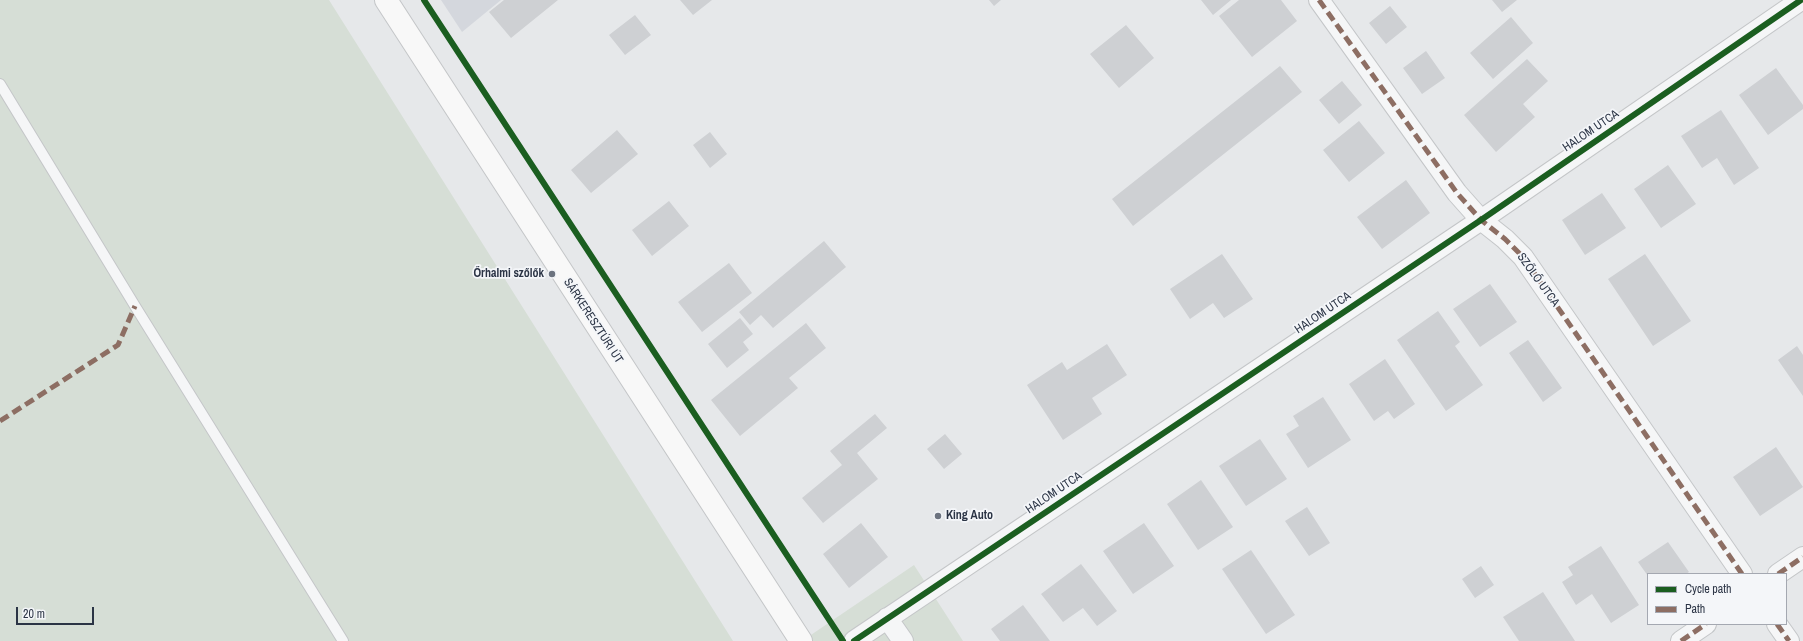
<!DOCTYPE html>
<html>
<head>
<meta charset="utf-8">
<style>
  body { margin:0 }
  #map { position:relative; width:1803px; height:641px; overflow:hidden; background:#e6e8ea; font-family:"Archivo Narrow",sans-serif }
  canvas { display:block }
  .legend { position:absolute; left:1647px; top:573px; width:140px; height:52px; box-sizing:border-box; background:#f4f6f9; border:1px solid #a4a8b1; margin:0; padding:5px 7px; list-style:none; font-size:12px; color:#2b3445 }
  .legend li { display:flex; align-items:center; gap:8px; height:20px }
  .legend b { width:20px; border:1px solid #a4a8b1 }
  .scale { position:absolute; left:16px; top:607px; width:78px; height:18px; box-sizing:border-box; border:2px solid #2b3445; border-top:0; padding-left:5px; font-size:12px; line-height:14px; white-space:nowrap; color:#2b3445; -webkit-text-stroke:3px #f4f6f9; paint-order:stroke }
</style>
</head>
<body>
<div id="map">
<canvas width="1803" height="641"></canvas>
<ul class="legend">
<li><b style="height:5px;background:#1b5e20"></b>Cycle path</li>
<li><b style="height:5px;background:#8d6e63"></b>Path</li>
</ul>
<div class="scale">20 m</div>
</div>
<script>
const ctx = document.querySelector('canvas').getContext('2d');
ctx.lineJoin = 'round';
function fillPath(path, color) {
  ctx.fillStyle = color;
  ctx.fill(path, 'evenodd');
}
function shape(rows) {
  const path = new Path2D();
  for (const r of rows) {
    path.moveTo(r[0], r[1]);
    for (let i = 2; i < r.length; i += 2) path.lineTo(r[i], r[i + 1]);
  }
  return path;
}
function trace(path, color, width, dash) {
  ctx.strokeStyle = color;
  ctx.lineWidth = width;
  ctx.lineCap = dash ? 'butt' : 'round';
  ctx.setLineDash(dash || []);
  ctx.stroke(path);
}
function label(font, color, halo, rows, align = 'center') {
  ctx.font = font + ' "Archivo Narrow",sans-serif';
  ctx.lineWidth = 3.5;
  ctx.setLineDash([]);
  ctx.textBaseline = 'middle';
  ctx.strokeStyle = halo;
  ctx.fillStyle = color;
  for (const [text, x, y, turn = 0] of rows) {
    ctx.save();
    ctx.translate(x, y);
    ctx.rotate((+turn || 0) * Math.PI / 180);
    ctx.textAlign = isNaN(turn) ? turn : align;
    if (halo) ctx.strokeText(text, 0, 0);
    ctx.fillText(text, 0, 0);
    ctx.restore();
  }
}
fillPath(shape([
  [441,0,501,0,462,32]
]), '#d4d7dd');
fillPath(shape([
  [0,0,329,0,733,641,0,641],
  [914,565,963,641,802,641]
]), '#d6ded6');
fillPath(shape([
  [504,0,558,0,511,38,489,12],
  [680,0,712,0,693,15],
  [989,0,1001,0,994,6],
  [1201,0,1231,0,1213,15],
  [1239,0,1281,0,1297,21,1252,57,1219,16],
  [1492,0,1517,0,1502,12],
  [1390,6,1407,27,1386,44,1369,23],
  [635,15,651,35,625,55,609,35],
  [1511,17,1533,43,1493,79,1470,53],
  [1126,25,1154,58,1119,88,1090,54],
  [1426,51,1445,78,1422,94,1403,68],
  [1527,59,1548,81,1523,104,1535,117,1496,152,1464,115],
  [1280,66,1302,92,1133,226,1112,199],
  [1776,68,1803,105,1803,109,1768,135,1739,95],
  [1342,81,1362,105,1339,124,1319,100],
  [1721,110,1759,168,1734,185,1717,158,1702,168,1681,136],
  [1359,121,1385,153,1349,182,1323,150],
  [617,130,638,154,591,193,571,170],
  [710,132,727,154,710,168,693,145],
  [1668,165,1696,204,1661,228,1634,189],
  [1406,180,1430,213,1382,249,1357,217],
  [1602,193,1626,228,1585,255,1562,220],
  [669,201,689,226,652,256,632,230],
  [824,241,846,267,773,328,761,315,750,325,739,312],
  [1222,254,1253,299,1224,318,1213,303,1190,319,1170,289],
  [1645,254,1691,321,1653,346,1608,279],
  [729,263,752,293,702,332,678,302],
  [1490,284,1517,322,1480,347,1453,309],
  [1438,311,1460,342,1455,346,1483,385,1446,411,1397,340],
  [740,318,753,334,743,342,749,350,727,368,708,344],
  [806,323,826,348,789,378,798,388,740,436,711,400],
  [1528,340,1562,388,1543,402,1509,353],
  [1107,344,1127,375,1092,398,1102,414,1063,440,1027,385,1062,362,1067,370],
  [1797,346,1803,355,1803,396,1778,360],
  [1385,359,1415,404,1394,419,1388,411,1374,421,1349,384],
  [1323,397,1351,440,1308,468,1286,434,1299,426,1293,416],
  [875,414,887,428,857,453,878,479,823,523,802,498,842,465,830,451],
  [945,434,962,454,944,469,927,449],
  [1260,439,1287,479,1246,506,1219,466],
  [1776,447,1803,487,1760,516,1733,477],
  [1201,480,1233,527,1198,550,1167,504],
  [1307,507,1330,543,1309,556,1285,521],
  [861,523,888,557,849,588,823,554],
  [1144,523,1174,566,1133,594,1103,551],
  [1668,542,1689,572,1686,574,1648,574,1648,576,1638,562],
  [1601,546,1639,605,1611,623,1592,594,1576,605,1562,582,1573,575,1568,567],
  [1251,550,1295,615,1266,634,1222,569],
  [1081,564,1117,611,1097,626,1083,608,1063,622,1041,594],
  [1481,566,1494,585,1475,598,1462,579],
  [1543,592,1575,641,1519,641,1503,617],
  [1023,605,1050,641,1000,641,991,629]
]), '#ced0d3');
const service = shape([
  [0,84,135,306,343,641]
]);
const minor = shape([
  [1319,0,1457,193,1481,220,1505,239,1523,257,1742,574],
  [1778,574,1803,557],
  [887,618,903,641],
  [1777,624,1789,641],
  [854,641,1481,220,1801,0],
  [1681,641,1706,624]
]);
const secondary = shape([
  [386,0,801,641]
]);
trace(service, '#c4c6c8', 12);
trace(minor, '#c4c6c8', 22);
trace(secondary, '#c4c6c8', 24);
trace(service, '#f5f6f7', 10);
trace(minor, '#f5f6f7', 20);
trace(secondary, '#f8f8f8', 22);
trace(shape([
  [1319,0,1457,193,1481,220,1505,239,1523,257,1742,574],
  [0,421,118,345,135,306],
  [1778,574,1803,557],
  [1777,624,1789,641],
  [1681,641,1706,624]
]), '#8d6e63', 5, [10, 5]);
trace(shape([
  [424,0,843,641],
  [854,641,1481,220,1801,0]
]), '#1b5e20', 6);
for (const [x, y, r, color] of [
  [552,274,4,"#6c737f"],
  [938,516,4,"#6c737f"]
]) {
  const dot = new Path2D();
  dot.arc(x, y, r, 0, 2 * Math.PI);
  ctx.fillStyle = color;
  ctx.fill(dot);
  trace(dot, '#f4f6f9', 1.5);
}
label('12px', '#2b3445', '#f4f6f9', [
  ["HALOM UTCA",1591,131,-34],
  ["SZŐLŐ UTCA",1538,280,54],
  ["HALOM UTCA",1323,313,-34],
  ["SÁRKERESZTÚRI ÚT",593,321,57],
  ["HALOM UTCA",1054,493,-34]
]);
label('bold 12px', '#2b3445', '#f4f6f9', [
  ["Őrhalmi szőlők",544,274],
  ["King Auto",946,516,"left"]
], 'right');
</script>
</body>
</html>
